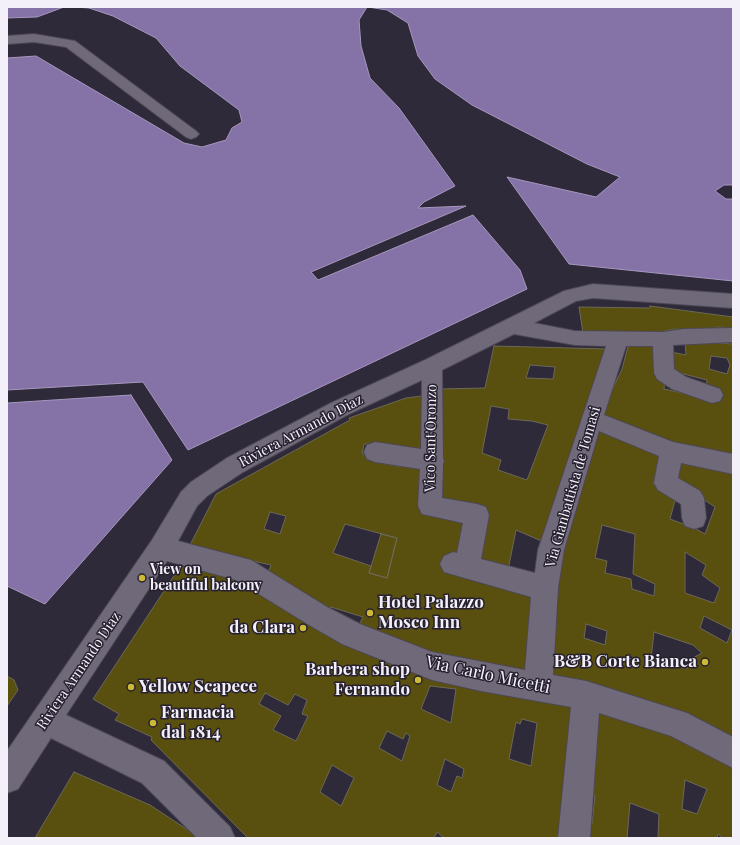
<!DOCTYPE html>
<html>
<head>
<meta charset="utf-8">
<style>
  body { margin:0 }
  #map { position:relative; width:740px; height:845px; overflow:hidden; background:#2f2a39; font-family:"Playfair Display",serif }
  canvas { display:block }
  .frame { position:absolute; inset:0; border:8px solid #f3f0fa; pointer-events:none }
</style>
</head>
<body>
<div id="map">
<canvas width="740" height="845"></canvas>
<div class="frame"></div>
</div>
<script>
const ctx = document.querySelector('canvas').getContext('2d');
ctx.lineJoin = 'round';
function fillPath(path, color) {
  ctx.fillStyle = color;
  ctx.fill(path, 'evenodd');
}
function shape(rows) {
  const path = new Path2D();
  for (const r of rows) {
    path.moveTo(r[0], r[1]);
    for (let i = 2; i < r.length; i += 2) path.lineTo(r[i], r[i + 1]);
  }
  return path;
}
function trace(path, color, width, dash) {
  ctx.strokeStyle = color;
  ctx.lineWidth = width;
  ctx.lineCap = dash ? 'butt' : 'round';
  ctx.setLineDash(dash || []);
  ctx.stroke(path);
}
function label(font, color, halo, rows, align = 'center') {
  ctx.font = font + ' "Playfair Display",serif';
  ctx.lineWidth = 3;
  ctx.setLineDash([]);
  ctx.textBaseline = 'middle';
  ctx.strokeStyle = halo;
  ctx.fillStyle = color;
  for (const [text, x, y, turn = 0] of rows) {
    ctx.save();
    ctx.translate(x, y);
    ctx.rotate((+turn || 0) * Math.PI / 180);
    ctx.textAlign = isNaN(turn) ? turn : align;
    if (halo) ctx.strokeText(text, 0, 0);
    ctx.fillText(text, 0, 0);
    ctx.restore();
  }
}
const water = shape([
  [7,7,64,7,37,17,7,18,7,7],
  [75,7,367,7,359,20,361,46,370,78,399,108,455,186,424,202,418,208,466,206,311,272,318,280,473,215,520,270,527,289,188,450,143,382,7,390,7,58,36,56,184,143,202,147,226,140,232,128,242,122,239,110,180,66,156,38,113,16,89,8,75,7],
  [368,7,733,7,733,185,724,185,715,191,726,199,733,199,733,281,569,264,507,177,596,197,620,177,587,164,472,105,435,79,418,56,408,23,387,10,368,7],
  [131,395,172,460,45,604,7,586,7,403,131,395]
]);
fillPath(water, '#8572a6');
trace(water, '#a698bf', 1);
const building = shape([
  [650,306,733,317,733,328,716,327,717,333,675,329,650,334,583,333,579,307,650,308,650,306],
  [685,341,733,344,733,458,662,443,600,416,622,369,629,343,659,347,665,377,664,389,719,401,706,389,707,380,668,370,671,352,686,355,685,341],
  [711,356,727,358,730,365,727,374,709,369,711,356],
  [494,346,608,349,546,543,516,530,508,570,472,559,482,513,439,503,439,389,485,388,494,346],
  [530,365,555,367,553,379,526,378,530,365],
  [491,406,509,409,508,419,532,421,548,425,527,480,498,470,501,460,482,453,491,406],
  [422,396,427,455,376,444,364,444,362,454,378,457,377,462,401,467,404,460,425,464,423,508,472,517,465,560,536,594,533,677,446,658,356,631,363,617,331,607,327,615,267,576,271,565,189,547,216,494,350,420,349,418,406,398,422,396],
  [270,512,286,516,280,534,264,529,270,512],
  [345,524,397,538,387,578,369,573,371,566,333,553,345,524],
  [596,427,660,451,653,484,677,493,670,519,694,528,705,534,715,507,694,493,677,485,681,460,733,472,733,740,547,675,562,553,596,427],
  [602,525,635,534,633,574,655,584,654,596,632,589,631,579,605,573,607,561,595,558,602,525],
  [685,552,706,565,702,575,720,588,714,603,685,593,685,552],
  [704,616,732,630,727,643,700,628,704,616],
  [586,624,607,631,605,645,584,638,586,624],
  [654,632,693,645,702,653,691,659,687,669,651,659,654,632],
  [381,534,397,538,387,578,369,573,381,534],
  [185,559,230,571,279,602,576,701,564,838,444,838,437,832,434,838,248,838,151,740,152,737,115,720,119,714,93,699,185,559],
  [430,686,456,689,451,723,421,709,430,686],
  [265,693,288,705,295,694,307,700,302,714,308,716,296,741,273,730,281,716,259,704,265,693],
  [522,719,537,723,531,766,509,759,516,722,520,724,522,719],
  [387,731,403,739,406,733,410,736,402,761,379,748,387,731],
  [445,759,464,769,462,778,457,776,451,792,437,785,445,759],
  [332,765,354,778,341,806,320,792,332,765],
  [7,676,14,680,18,690,7,706,7,676],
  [598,705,659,725,733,767,733,838,723,838,718,834,717,838,658,838,659,814,630,803,627,838,589,838,589,824,592,824,595,795,591,794,598,705],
  [685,780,707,789,697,814,682,809,685,780],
  [74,772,150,805,191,832,197,838,35,838,74,772]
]);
fillPath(building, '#594f0e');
trace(building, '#6c6957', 1);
const minor = shape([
  [34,34,75,41,196,131,199,134,196,137,191,139,186,137,66,47,34,42,7,44,7,36,34,34],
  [593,284,733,294,733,308,593,298,576,301,534,323,575,331,663,332,684,329,733,328,733,342,673,345,674,369,686,377,720,389,723,395,720,401,712,403,672,389,657,379,654,373,653,346,626,346,604,415,673,442,733,454,733,474,681,463,678,478,700,491,704,498,706,518,703,526,694,529,685,526,682,518,681,504,658,490,654,483,659,456,599,431,564,550,558,588,553,675,586,681,687,713,733,737,733,768,671,736,599,713,590,838,558,838,571,707,481,691,432,680,342,644,309,625,236,580,167,561,66,715,164,761,230,827,235,838,197,838,142,783,51,738,18,789,7,793,7,751,152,540,181,492,191,482,227,458,331,403,425,360,564,291,593,284],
  [514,334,575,345,606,346,538,550,535,573,481,559,489,515,486,507,477,504,442,498,443,464,444,461,443,458,442,370,514,334],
  [422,380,421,449,375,442,367,445,364,452,367,459,375,462,420,469,418,506,422,514,463,523,457,553,453,552,444,556,440,564,444,572,531,597,525,670,432,652,360,624,327,607,251,560,178,541,197,506,207,496,243,472,347,415,422,380]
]);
trace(minor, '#4d4854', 2);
fillPath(minor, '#6f697a');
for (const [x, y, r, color] of [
  [142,578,4,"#cdb938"],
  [370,613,4,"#cdb938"],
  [303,628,4,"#cdb938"],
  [705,662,4,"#cdb938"],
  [418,680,4,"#cdb938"],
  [131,687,4,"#cdb938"],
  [153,723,4,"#cdb938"]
]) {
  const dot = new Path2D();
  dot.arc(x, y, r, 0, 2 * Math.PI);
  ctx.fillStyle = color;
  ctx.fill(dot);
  trace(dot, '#26202f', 1.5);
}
label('14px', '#f3f0fa', '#26202f', [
  ["Riviera Armando Diaz",301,431,-28],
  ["Vico Sant'Oronzo",431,438,-89],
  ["Via Gianbattista de Tomasi",573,487,-74],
  ["Riviera Armando Diaz",79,671,-56]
]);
label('bold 14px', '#f3f0fa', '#26202f', [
  ["View on",150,570],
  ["beautiful balcony",150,586]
], 'left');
label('bold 17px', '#f3f0fa', '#26202f', [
  ["Hotel Palazzo",378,603],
  ["Mosco Inn",378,623],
  ["da Clara",295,628,"right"],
  ["B&B Corte Bianca",697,662,"right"],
  ["Barbera shop",410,670,"right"],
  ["Fernando",410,690,"right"],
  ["Yellow Scapece",139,687],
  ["Farmacia",161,713],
  ["dal 1814",161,733]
], 'left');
label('17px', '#f3f0fa', '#26202f', [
  ["Via Carlo Micetti",488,675,12]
]);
</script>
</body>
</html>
